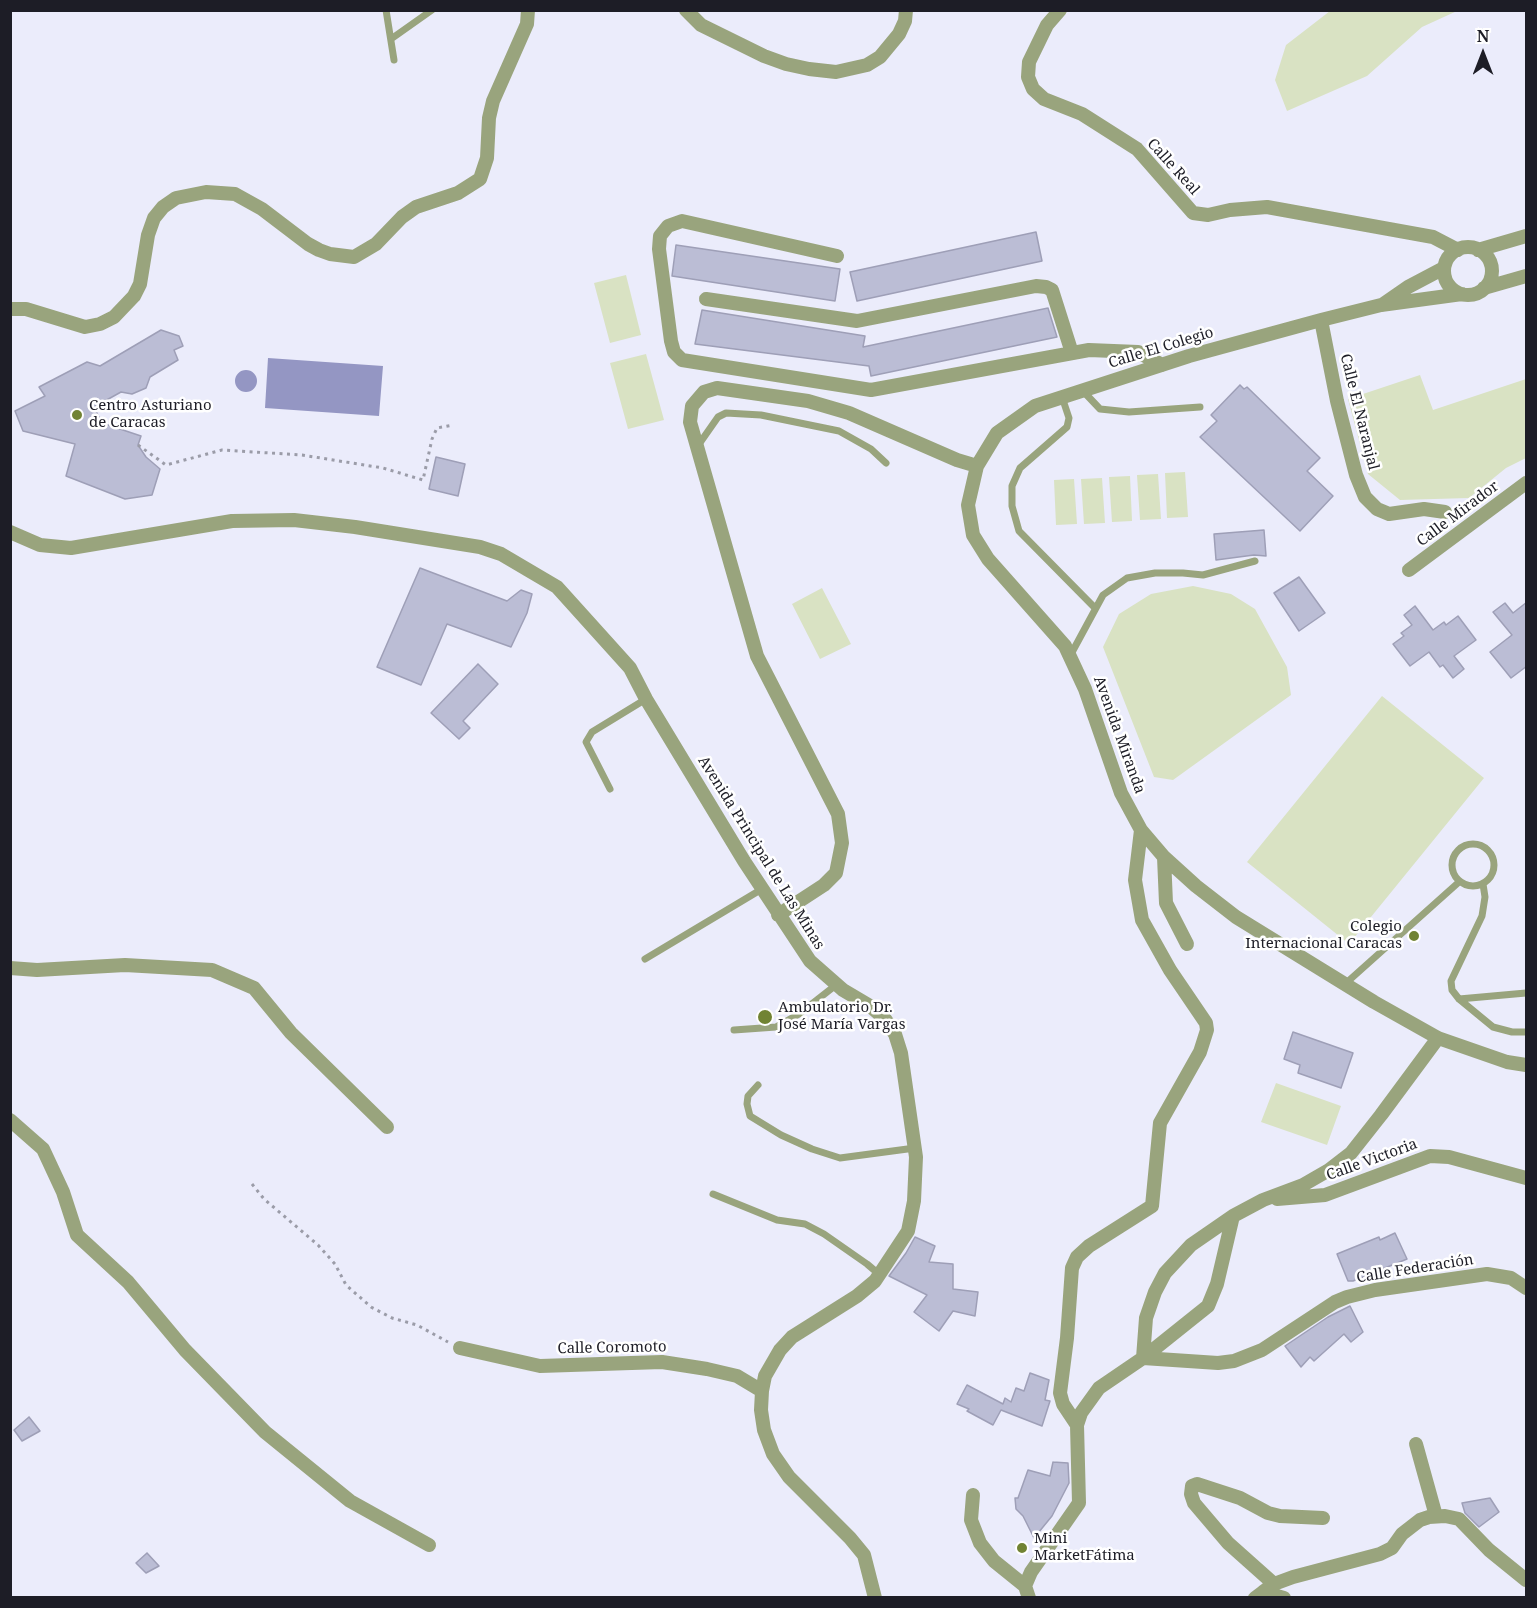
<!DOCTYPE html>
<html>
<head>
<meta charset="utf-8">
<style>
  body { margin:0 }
  #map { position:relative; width:1537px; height:1608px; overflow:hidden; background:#ebecfb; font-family:"Noto Serif",serif }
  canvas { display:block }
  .frame { position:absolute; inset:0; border:12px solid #1d1d26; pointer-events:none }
  .north { position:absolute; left:1453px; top:24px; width:60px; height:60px; -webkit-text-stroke:4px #fff; paint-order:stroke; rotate:0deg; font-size:16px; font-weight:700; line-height:24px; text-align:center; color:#1d1d26 }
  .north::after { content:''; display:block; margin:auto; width:21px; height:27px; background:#1d1d26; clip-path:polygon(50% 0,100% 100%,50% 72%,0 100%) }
</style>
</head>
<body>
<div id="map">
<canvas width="1537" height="1608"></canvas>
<div class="frame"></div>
<div class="north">N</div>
</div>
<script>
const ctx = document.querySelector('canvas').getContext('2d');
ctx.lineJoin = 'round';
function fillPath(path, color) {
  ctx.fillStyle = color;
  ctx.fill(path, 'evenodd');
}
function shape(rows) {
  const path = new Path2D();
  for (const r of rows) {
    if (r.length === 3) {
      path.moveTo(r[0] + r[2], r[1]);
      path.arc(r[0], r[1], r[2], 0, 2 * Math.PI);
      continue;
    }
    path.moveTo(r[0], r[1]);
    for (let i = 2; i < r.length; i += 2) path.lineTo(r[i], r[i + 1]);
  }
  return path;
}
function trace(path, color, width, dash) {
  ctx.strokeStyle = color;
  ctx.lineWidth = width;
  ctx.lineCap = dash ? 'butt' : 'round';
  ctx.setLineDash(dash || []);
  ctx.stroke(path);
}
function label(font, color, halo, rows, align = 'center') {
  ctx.font = font + ' "Noto Serif",serif';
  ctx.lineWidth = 5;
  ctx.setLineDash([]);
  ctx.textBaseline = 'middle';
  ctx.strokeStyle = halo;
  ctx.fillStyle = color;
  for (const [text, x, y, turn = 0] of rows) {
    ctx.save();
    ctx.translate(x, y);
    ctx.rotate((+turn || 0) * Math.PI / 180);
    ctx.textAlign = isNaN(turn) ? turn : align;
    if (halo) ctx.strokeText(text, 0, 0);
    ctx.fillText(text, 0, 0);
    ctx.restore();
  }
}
fillPath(shape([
  [1330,11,1330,10,1457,11,1422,27,1367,76,1287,111,1275,80,1286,45],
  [626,275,641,335,610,343,594,283],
  [646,354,664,420,628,429,610,363],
  [1420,375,1433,410,1526,379,1526,458,1506,468,1469,498,1400,500,1368,474,1348,399],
  [1185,472,1188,517,1167,518,1165,473],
  [1158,474,1161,519,1140,520,1137,475],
  [1130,476,1132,521,1112,522,1109,477],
  [1102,478,1105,523,1084,524,1081,479],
  [1074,479,1077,524,1056,525,1054,480],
  [1193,586,1231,594,1255,609,1287,667,1291,695,1173,780,1154,777,1103,647,1119,614,1151,594],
  [822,588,851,644,820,659,792,604],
  [1382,696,1484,778,1349,944,1247,862],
  [1276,1083,1341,1106,1327,1145,1261,1122]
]), '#d9e2c3');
fillPath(shape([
  [268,358,383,366,379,416,265,408],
  [246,381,11]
]), '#9496c3');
const building = shape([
  [1036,232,1042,261,857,301,850,272,1036,232],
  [676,245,840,269,835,301,672,276,676,245],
  [1048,308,1057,337,871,376,869,366,695,344,702,310,865,336,863,347,1048,308],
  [161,330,179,336,183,346,174,350,178,360,150,377,146,388,132,394,121,392,94,407,102,423,141,436,138,445,146,457,160,469,152,495,125,499,66,476,75,444,23,431,15,411,45,396,39,387,87,362,100,366,161,330],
  [1240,385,1244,389,1247,387,1320,458,1307,471,1333,496,1300,531,1200,437,1217,421,1211,415,1240,385],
  [436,457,465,464,458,496,429,489,436,457],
  [1264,530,1266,556,1254,555,1216,560,1214,534,1264,530],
  [420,568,507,601,521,590,532,594,527,613,511,647,447,624,421,685,377,667,420,568],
  [1299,577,1325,613,1299,631,1274,593,1299,577],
  [1527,602,1527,666,1511,678,1490,652,1512,635,1493,612,1505,603,1513,613,1527,602],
  [1415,606,1433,630,1444,622,1446,625,1458,616,1476,640,1454,656,1464,669,1453,678,1443,665,1440,667,1429,652,1410,666,1393,644,1404,636,1401,633,1412,625,1404,615,1415,606],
  [478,664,498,684,463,721,470,728,459,739,431,713,478,664],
  [1293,1032,1353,1053,1341,1088,1298,1073,1300,1065,1284,1059,1293,1032],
  [1395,1233,1407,1259,1353,1281,1348,1281,1337,1254,1379,1237,1380,1240,1395,1233],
  [915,1237,935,1246,929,1262,953,1264,953,1289,978,1292,975,1316,953,1311,939,1331,914,1312,927,1295,889,1276,906,1253,915,1237],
  [1350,1306,1363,1332,1351,1342,1344,1334,1314,1361,1310,1357,1301,1367,1285,1346,1328,1317,1350,1306],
  [1030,1373,1049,1380,1045,1400,1050,1401,1042,1426,1001,1410,993,1425,967,1411,969,1409,957,1404,967,1385,1003,1404,1005,1398,1011,1402,1016,1388,1024,1391,1030,1373],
  [29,1417,40,1431,22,1441,14,1430,29,1417],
  [1053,1462,1068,1463,1069,1483,1052,1516,1034,1538,1023,1516,1016,1509,1015,1498,1018,1498,1028,1470,1050,1476,1053,1462],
  [1490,1498,1499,1512,1479,1527,1465,1513,1462,1503,1490,1498],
  [147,1553,159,1566,146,1573,136,1563,147,1553]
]);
fillPath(building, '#bbbdd5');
trace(building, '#9e9fb7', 1.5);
trace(shape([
  [138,445,166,465,222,450,302,455,383,468,423,480,432,439,437,428,453,425],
  [252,1184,264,1199,318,1245,335,1264,346,1285,371,1307,392,1318,417,1325,448,1342]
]), '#9b9ca8', 3, [3, 4.5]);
trace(shape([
  [386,10,394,60],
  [391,39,432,10],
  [1082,390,1100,409,1129,412,1200,407],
  [1062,397,1069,418,1067,427,1020,468,1012,486,1012,506,1019,531,1095,608],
  [697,447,718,417,726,413,761,415,839,431,871,449,886,463],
  [1070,656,1103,595,1127,578,1155,573,1183,573,1203,575,1255,561],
  [610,789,586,742,592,732,646,699],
  [1473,865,21],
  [1483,884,1485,897,1482,916,1451,981,1452,990,1459,999,1493,1027,1512,1032,1526,1032],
  [645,959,762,889],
  [1345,984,1459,882],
  [1459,999,1526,993],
  [734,1030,776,1027,799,1014,836,985],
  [758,1085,748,1096,747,1104,750,1116,781,1135,812,1149,840,1158,915,1148],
  [713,1194,777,1220,805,1224,824,1234,867,1264,880,1275]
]), '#99a47d', 7);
trace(shape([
  [686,10,701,25,764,56,786,64,809,69,836,72,867,65,880,57,899,34,905,21,906,10],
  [1060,10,1047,25,1029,62,1028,77,1033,89,1044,99,1082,114,1137,149,1193,213,1208,215,1230,210,1267,207,1433,237,1458,250],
  [1468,271,24],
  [1478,250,1526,236],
  [837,256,682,221,668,226,660,236,659,249,671,341,674,352,682,360,871,390,1089,350,1138,352,1162,365],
  [1484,288,1526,276],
  [1462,294,1381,305,1321,320,1189,356,1035,406,997,433,977,466,968,505,973,535,988,559,1065,646,1085,689,1121,793,1141,830,1164,857,1196,886,1236,917,1374,1002,1438,1038,1507,1062,1526,1065],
  [706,299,857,321,1036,286,1046,287,1052,290,1072,353],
  [1382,305,1408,287,1444,268],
  [10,309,26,309,85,327,100,324,114,317,134,296,140,284,148,235,154,218,163,207,176,198,206,192,235,194,262,209,308,244,319,250,330,254,354,257,376,244,402,217,416,207,458,193,480,179,487,158,489,118,493,101,527,24,528,10],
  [1321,320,1337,401,1356,475,1365,497,1377,509,1389,514,1424,509,1445,512],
  [10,532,40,545,71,548,232,521,294,520,355,527,480,547,501,554,557,587,630,668,646,699,744,861,810,961,843,990,870,1006,885,1019,895,1034,901,1053,916,1157,914,1201,908,1231,875,1281,857,1296,792,1337,780,1350,765,1376,762,1391,761,1410,764,1430,773,1454,789,1477,850,1538,864,1555,875,1598],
  [1409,570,1526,483],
  [1164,857,1166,903,1187,944],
  [778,915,824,885,836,873,842,843,838,814,757,656,690,422,692,406,704,392,717,388,808,401,849,413,957,460,977,466],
  [10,968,37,970,125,965,212,970,254,988,291,1033,387,1127],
  [10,1120,43,1149,63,1192,77,1235,128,1282,185,1350,265,1432,350,1501,429,1545],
  [1277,1199,1325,1195,1430,1156,1449,1157,1526,1178],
  [460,1348,540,1366,662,1362,707,1369,737,1376,762,1391],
  [1143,1358,1218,1363,1234,1361,1262,1350,1335,1302,1347,1297,1375,1290,1487,1274,1511,1278,1526,1288],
  [1143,1358,1208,1306,1217,1284,1233,1216],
  [1077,1425,1063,1404,1060,1393,1067,1338,1072,1268,1077,1257,1089,1246,1152,1206,1160,1123,1200,1052,1207,1030,1206,1023,1170,970,1142,920,1135,880,1141,830],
  [1416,1444,1436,1516],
  [973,1495,971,1520,980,1543,994,1561,1025,1586],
  [1274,1584,1228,1543,1194,1503,1191,1494,1192,1486,1197,1484,1240,1498,1268,1513,1280,1516,1323,1518],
  [1263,1592,1274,1584,1293,1577,1380,1554,1392,1548,1402,1534,1420,1520,1429,1517,1445,1516,1459,1519,1489,1550,1526,1580],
  [1029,1598,1025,1586,1031,1572,1079,1503,1077,1425,1081,1413,1099,1388,1143,1358,1146,1318,1155,1292,1165,1273,1191,1245,1233,1216,1263,1200,1303,1185,1329,1170,1351,1153,1381,1115,1438,1038],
  [1255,1598,1263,1592,1284,1598]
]), '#99a47d', 14);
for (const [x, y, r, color] of [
  [77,415,6,"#718333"],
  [1414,936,6,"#718333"],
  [765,1017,8,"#718333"],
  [1022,1548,6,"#718333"]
]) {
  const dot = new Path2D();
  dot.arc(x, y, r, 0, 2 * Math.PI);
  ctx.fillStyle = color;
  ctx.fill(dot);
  trace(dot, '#fff', 2);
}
label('15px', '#1d1d26', '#fff', [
  ["Calle Real",1173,167,48],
  ["Calle El Colegio",1161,348,-17],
  ["Calle El Naranjal",1359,412,76],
  ["Calle Mirador",1458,514,-37],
  ["Avenida Miranda",1119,735,70],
  ["Avenida Principal de Las Minas",761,853,58],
  ["Calle Victoria",1372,1160,-20],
  ["Calle Federación",1415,1269,-9],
  ["Calle Coromoto",612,1348,-1]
]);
label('15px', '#1d1d26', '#fff', [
  ["Centro Asturiano",89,406],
  ["de Caracas",89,423],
  ["Colegio",1402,927,"right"],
  ["Internacional Caracas",1402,944,"right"],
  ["Ambulatorio Dr.",778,1008],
  ["José María Vargas",778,1025],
  ["Mini",1034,1539],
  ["MarketFátima",1034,1556]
], 'left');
</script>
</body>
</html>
